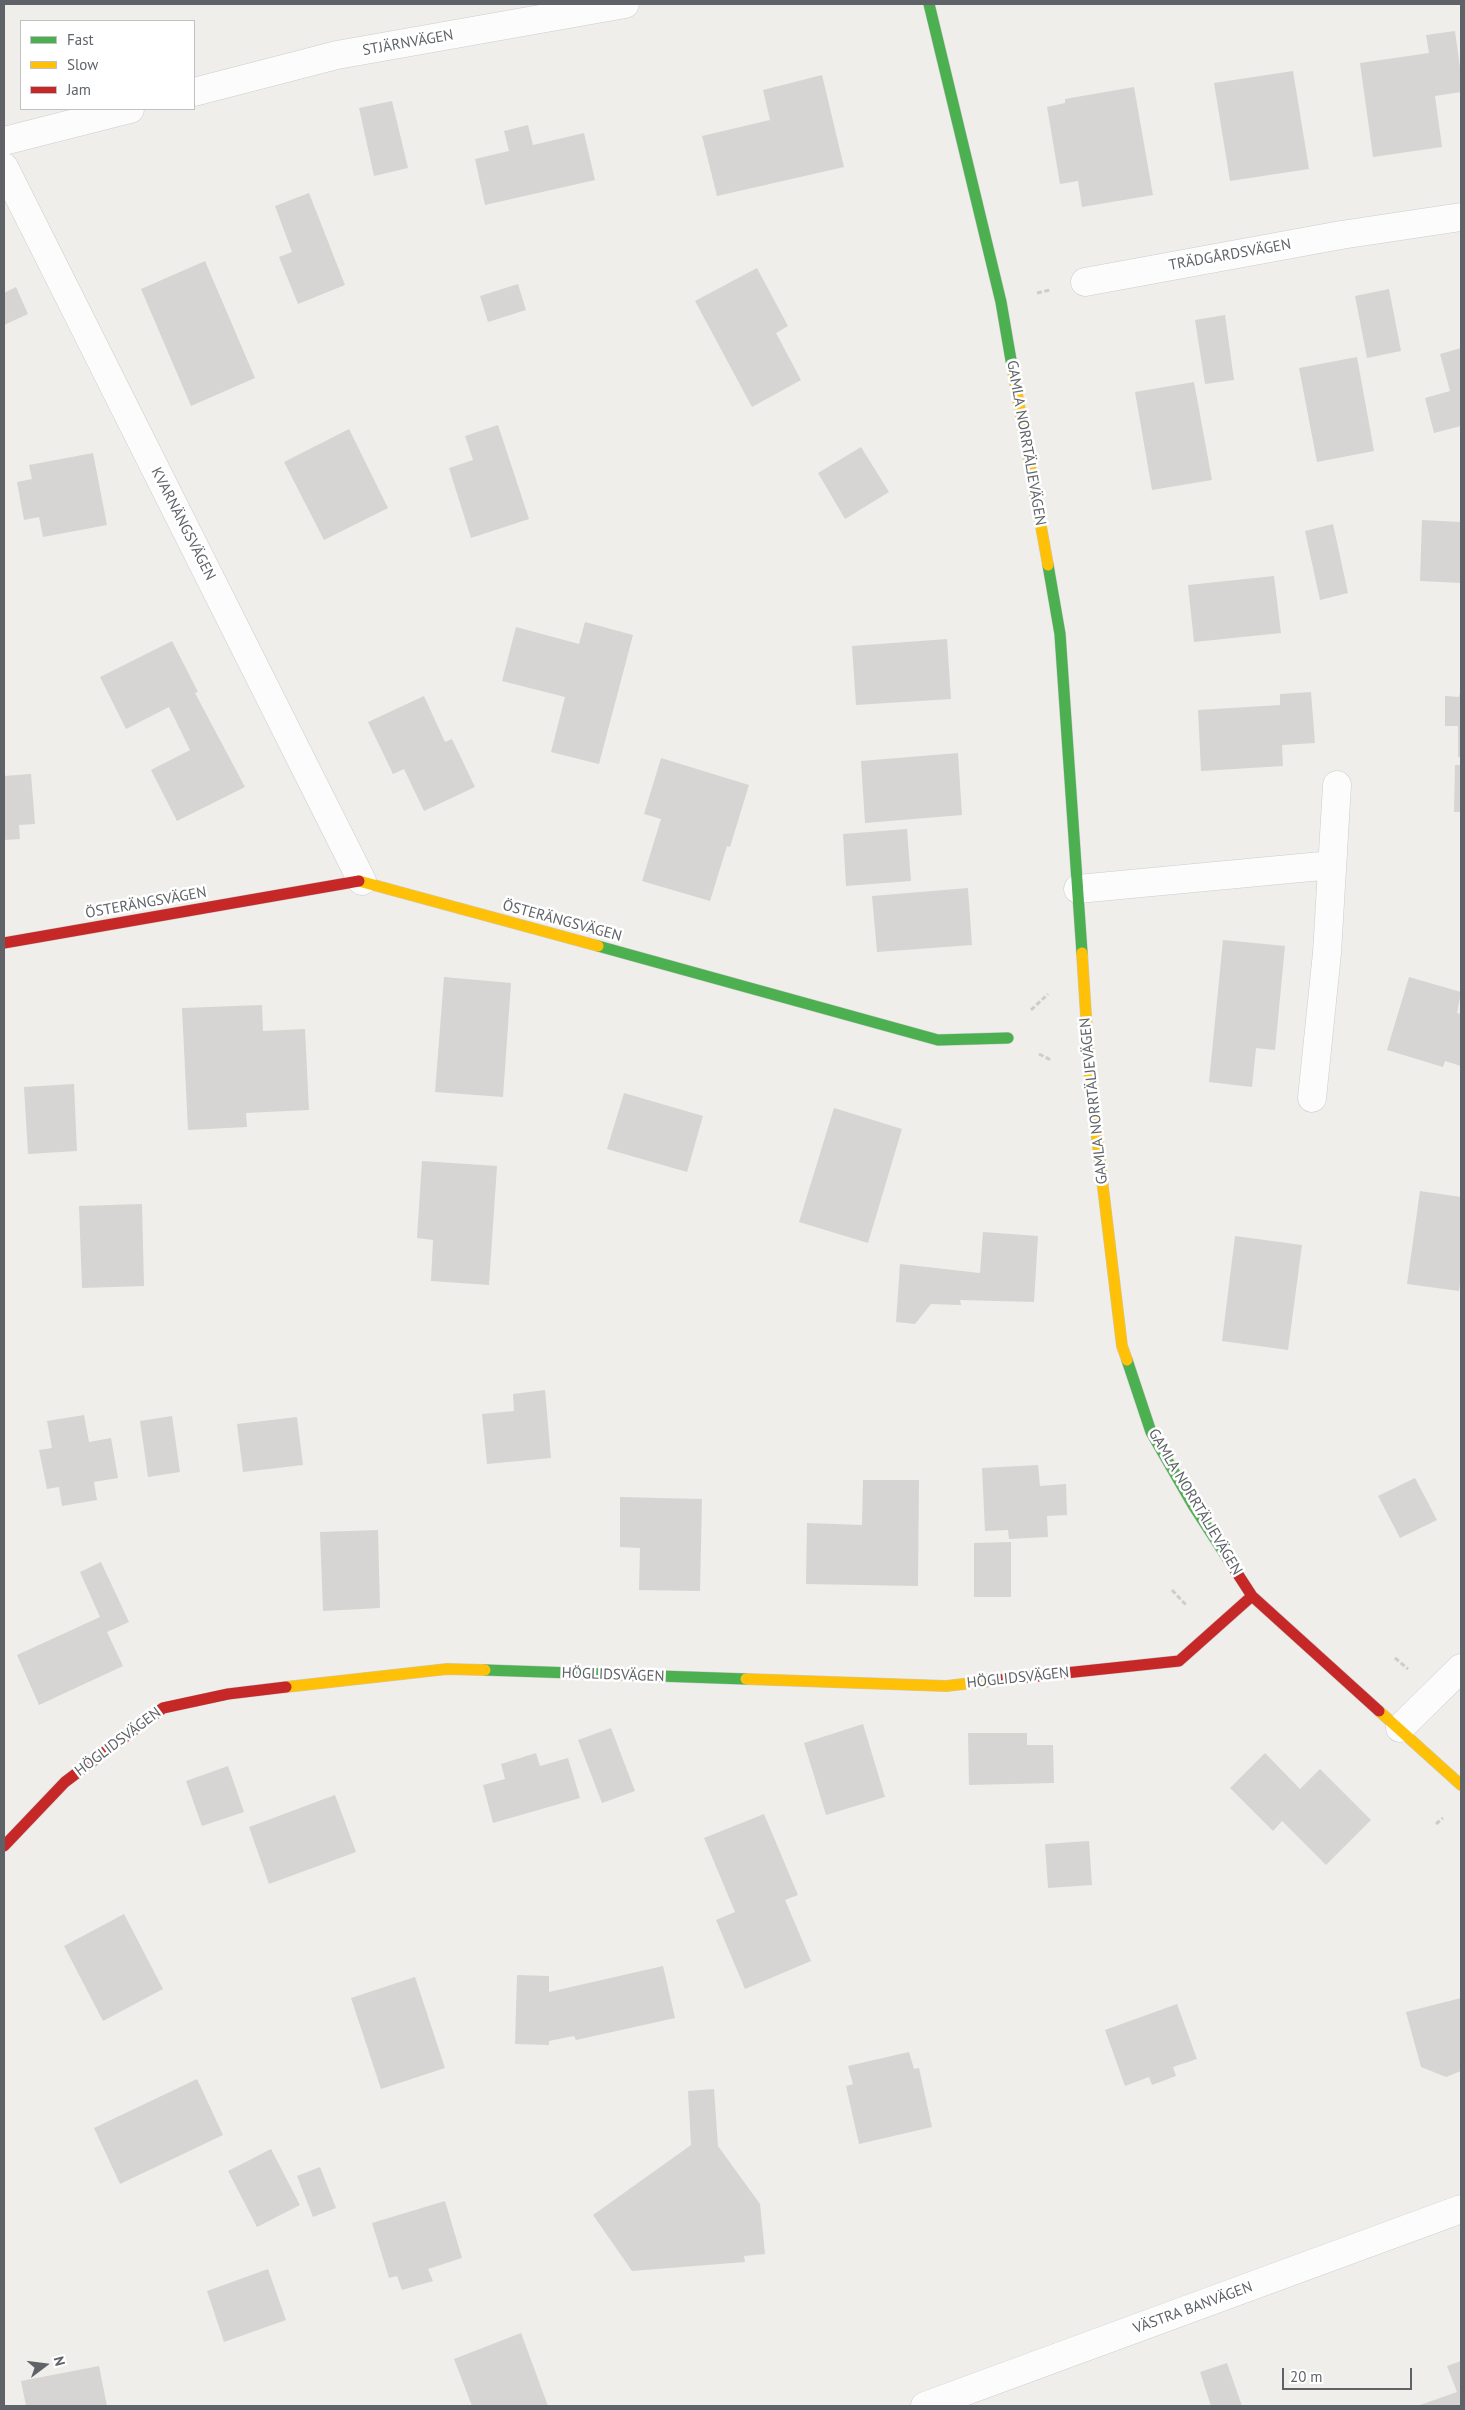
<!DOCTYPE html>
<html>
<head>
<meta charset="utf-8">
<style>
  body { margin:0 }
  #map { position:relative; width:1465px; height:2410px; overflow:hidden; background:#efeeea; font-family:"PT Sans",sans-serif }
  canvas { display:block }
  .frame { position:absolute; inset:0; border:5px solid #5f6368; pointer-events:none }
  .legend { position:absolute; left:20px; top:20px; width:175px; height:90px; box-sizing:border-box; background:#fff; border:1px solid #bfc1c3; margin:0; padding:6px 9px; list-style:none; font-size:15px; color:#5f6368 }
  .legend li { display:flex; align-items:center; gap:10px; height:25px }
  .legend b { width:25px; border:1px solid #bfc1c3 }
  .north { position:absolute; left:20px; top:2340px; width:50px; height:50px; -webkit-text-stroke:4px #fff; paint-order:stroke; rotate:75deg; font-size:14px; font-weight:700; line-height:20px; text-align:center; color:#5f6368 }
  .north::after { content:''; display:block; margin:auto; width:18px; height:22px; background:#5f6368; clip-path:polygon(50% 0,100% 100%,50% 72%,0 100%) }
  .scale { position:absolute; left:1282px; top:2368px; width:130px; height:22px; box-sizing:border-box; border:2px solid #5f6368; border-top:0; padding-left:6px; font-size:15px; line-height:18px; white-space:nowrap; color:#5f6368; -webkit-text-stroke:4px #fff; paint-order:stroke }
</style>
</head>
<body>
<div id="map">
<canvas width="1465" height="2410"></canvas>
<div class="frame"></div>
<ul class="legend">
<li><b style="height:6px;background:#4caf50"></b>Fast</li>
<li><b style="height:6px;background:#ffc107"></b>Slow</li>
<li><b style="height:6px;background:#c62828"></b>Jam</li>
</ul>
<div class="north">N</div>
<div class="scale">20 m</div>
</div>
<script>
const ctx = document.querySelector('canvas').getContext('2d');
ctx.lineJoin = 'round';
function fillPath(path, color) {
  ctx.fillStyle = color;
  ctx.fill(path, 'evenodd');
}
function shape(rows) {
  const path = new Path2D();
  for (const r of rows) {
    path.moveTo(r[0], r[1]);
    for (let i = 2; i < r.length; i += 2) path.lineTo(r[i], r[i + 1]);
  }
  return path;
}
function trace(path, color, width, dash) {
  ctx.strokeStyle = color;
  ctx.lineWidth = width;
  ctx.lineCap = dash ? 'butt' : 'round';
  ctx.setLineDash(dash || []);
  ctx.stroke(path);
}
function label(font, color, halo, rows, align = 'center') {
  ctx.font = font + ' "PT Sans",sans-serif';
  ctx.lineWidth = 5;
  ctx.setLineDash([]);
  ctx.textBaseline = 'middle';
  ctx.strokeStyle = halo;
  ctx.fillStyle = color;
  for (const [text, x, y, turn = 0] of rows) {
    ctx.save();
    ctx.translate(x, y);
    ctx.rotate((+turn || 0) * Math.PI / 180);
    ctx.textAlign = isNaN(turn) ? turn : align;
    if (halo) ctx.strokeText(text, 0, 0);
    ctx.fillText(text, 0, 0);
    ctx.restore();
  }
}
fillPath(shape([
  [1455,31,1461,75,1461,92,1435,96,1442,147,1373,157,1360,63,1429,53,1426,35],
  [1293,71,1309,169,1230,181,1214,83],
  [822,75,844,167,717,196,702,136,770,120,763,90],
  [1134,87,1153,195,1082,207,1078,181,1060,184,1047,107,1065,103,1065,99],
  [392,101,408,168,374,176,359,108],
  [528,125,533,145,584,133,595,180,485,205,475,159,509,151,504,131],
  [309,193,345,285,298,304,279,257,292,252,275,206],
  [205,261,255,378,191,406,141,289],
  [757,268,788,326,776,333,801,380,752,407,695,301],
  [518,284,526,310,488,322,480,296],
  [16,287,28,314,4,325,4,293],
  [1389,289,1401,351,1367,358,1355,296],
  [1225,315,1234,380,1205,384,1195,320],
  [1461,348,1461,426,1434,433,1425,398,1450,391,1440,354],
  [1357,357,1374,451,1317,462,1299,368],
  [1194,382,1212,480,1152,490,1135,392],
  [498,425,529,519,471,538,449,468,473,460,465,436],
  [349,429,388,508,324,540,284,462],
  [861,447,889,492,845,519,818,473],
  [93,453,107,525,43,537,39,517,24,520,17,482,32,479,29,465],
  [1422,520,1461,522,1461,583,1420,581],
  [1333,524,1348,593,1320,600,1305,531],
  [1274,576,1281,633,1194,642,1188,585],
  [585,622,633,635,599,764,551,752,565,697,502,681,516,627,579,644],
  [947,639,951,699,856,705,852,646],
  [172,641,198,692,195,693,245,787,177,821,151,770,190,750,169,707,126,729,100,677],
  [1311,692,1315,743,1282,745,1283,766,1201,771,1198,710,1280,705,1280,694],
  [1460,692,1461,692,1461,757,1458,757,1458,726,1445,726,1445,696,1459,697],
  [424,696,445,742,452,739,475,787,424,811,404,769,393,774,368,722],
  [958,753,962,815,865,823,861,761],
  [661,758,749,785,730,847,727,846,710,901,642,881,661,819,644,814],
  [1455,765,1461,765,1461,812,1454,812],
  [31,774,35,824,19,825,20,839,4,840,4,776],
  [907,829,911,881,846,886,843,834],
  [968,888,972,945,877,952,872,896],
  [1223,940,1285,946,1275,1050,1256,1048,1252,1087,1209,1082],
  [444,977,511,983,503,1097,435,1092],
  [1409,977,1461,992,1457,1013,1461,1014,1461,1066,1445,1061,1443,1067,1387,1050],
  [262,1005,263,1031,305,1029,309,1110,246,1113,247,1127,188,1130,182,1008],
  [74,1084,77,1151,28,1154,24,1087],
  [624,1093,703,1116,687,1172,607,1149],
  [834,1108,902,1129,868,1243,799,1222],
  [422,1161,497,1166,489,1285,431,1281,433,1240,417,1238],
  [1420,1191,1461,1197,1461,1275,1459,1291,1407,1284],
  [142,1204,144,1286,82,1288,79,1206],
  [983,1232,1038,1236,1034,1302,960,1300,961,1305,931,1304,915,1324,896,1322,900,1264,980,1273],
  [1235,1236,1302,1245,1288,1350,1222,1341],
  [545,1390,551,1458,487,1464,482,1414,514,1411,513,1394],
  [84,1415,89,1442,111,1438,118,1478,94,1482,97,1500,62,1506,59,1487,47,1489,39,1450,52,1448,47,1421],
  [172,1416,180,1472,148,1477,140,1421],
  [297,1417,303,1465,243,1472,237,1424],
  [1038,1465,1040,1486,1066,1484,1067,1515,1047,1516,1048,1537,1009,1539,1008,1530,985,1531,982,1468],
  [1415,1478,1437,1520,1400,1538,1378,1496],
  [863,1480,919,1480,918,1586,806,1584,807,1523,862,1525],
  [620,1497,702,1499,700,1591,639,1590,640,1548,620,1547],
  [378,1530,380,1608,323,1611,320,1532],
  [1011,1542,1011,1597,974,1597,974,1543],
  [101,1562,129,1622,107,1632,123,1666,39,1705,17,1655,100,1617,80,1572],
  [863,1724,885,1797,826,1815,804,1743],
  [611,1728,635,1791,602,1803,578,1740],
  [968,1733,1027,1733,1027,1745,1053,1745,1054,1783,969,1785],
  [536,1753,540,1766,568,1758,580,1798,493,1823,483,1785,505,1779,501,1764],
  [1265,1753,1300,1789,1320,1769,1371,1820,1326,1865,1282,1821,1273,1831,1230,1788],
  [228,1766,244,1812,202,1826,186,1781],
  [335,1795,356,1852,269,1884,249,1827],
  [764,1814,798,1895,785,1900,811,1961,745,1989,716,1920,735,1912,704,1838],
  [1089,1841,1092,1885,1048,1888,1045,1844],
  [124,1914,163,1989,103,2021,64,1946],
  [663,1966,675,2018,576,2040,574,2036,549,2041,549,2045,515,2044,517,1975,549,1976,549,1992],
  [415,1977,445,2068,381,2089,351,1998],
  [1461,1998,1461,2071,1446,2077,1421,2067,1406,2012],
  [1177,2004,1197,2059,1173,2067,1176,2076,1152,2085,1149,2077,1125,2086,1105,2030],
  [909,2052,914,2069,919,2068,932,2127,859,2144,846,2086,853,2084,848,2066],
  [197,2079,223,2135,120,2184,94,2128],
  [714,2089,718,2146,760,2204,765,2254,744,2256,745,2262,632,2271,593,2215,691,2145,688,2091],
  [271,2149,300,2205,257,2227,228,2171],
  [320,2167,336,2208,313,2217,297,2176],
  [445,2201,462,2258,428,2269,433,2281,402,2290,397,2276,389,2278,372,2223],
  [268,2269,286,2320,224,2342,207,2291],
  [521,2333,548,2406,472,2406,454,2359],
  [1461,2361,1461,2406,1417,2406,1457,2392,1447,2366],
  [1227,2363,1242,2406,1211,2406,1200,2372],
  [99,2366,107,2406,26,2406,21,2381]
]), '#d6d5d3');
const street = shape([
  [194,92,337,55,625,4],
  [4,141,130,109],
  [4,167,362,881],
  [1085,282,1341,235,1461,217],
  [1078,889,1332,865],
  [1312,1098,1327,953,1337,785],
  [1400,1728,1461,1668],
  [925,2406,1461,2209]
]);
const fast = shape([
  [929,4,1001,302,1012,366],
  [1048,565,1060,634,1082,953],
  [598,946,938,1040,1008,1038],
  [1127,1360,1151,1432,1193,1505,1228,1559],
  [485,1670,746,1679]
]);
const slow = shape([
  [1012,366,1048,565],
  [359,881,598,946],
  [1082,953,1090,1079,1122,1346,1127,1360],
  [746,1679,946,1686,999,1680],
  [286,1687,447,1669,485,1670],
  [1379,1711,1461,1785]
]);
const jam = shape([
  [4,943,359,881],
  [1228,1559,1252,1596,1379,1711],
  [999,1680,1179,1661,1252,1596],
  [4,1846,65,1782,163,1708,228,1694,286,1687]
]);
trace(street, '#cbcccc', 29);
trace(fast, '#cacacb', 12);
trace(slow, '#cacacb', 12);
trace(jam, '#cacacb', 12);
trace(shape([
  [1037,293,1050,290],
  [1031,1010,1048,994],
  [1039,1054,1051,1060],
  [1172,1590,1187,1606],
  [1395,1658,1408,1669],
  [1436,1824,1443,1818]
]), '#cacfcc', 3, [5, 2.5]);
trace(street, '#fdfcfc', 28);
trace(fast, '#4caf50', 11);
trace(slow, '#ffc107', 11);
trace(jam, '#c62828', 11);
label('15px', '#5f6368', '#fff', [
  ["STJÄRNVÄGEN",408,43,-10],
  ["TRÄDGÅRDSVÄGEN",1230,255,-10],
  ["GAMLA NORRTÄLJEVÄGEN",1026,443,80],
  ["KVARNÄNGSVÄGEN",183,524,63],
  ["ÖSTERÄNGSVÄGEN",146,903,-10],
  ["ÖSTERÄNGSVÄGEN",562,921,15],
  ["GAMLA NORRTÄLJEVÄGEN",1094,1101,-96],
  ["GAMLA NORRTÄLJEVÄGEN",1195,1502,59],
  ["HÖGLIDSVÄGEN",613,1675,2],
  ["HÖGLIDSVÄGEN",1018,1678,-6],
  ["HÖGLIDSVÄGEN",118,1742,-37],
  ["VÄSTRA BANVÄGEN",1193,2308,-20]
]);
</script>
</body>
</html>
